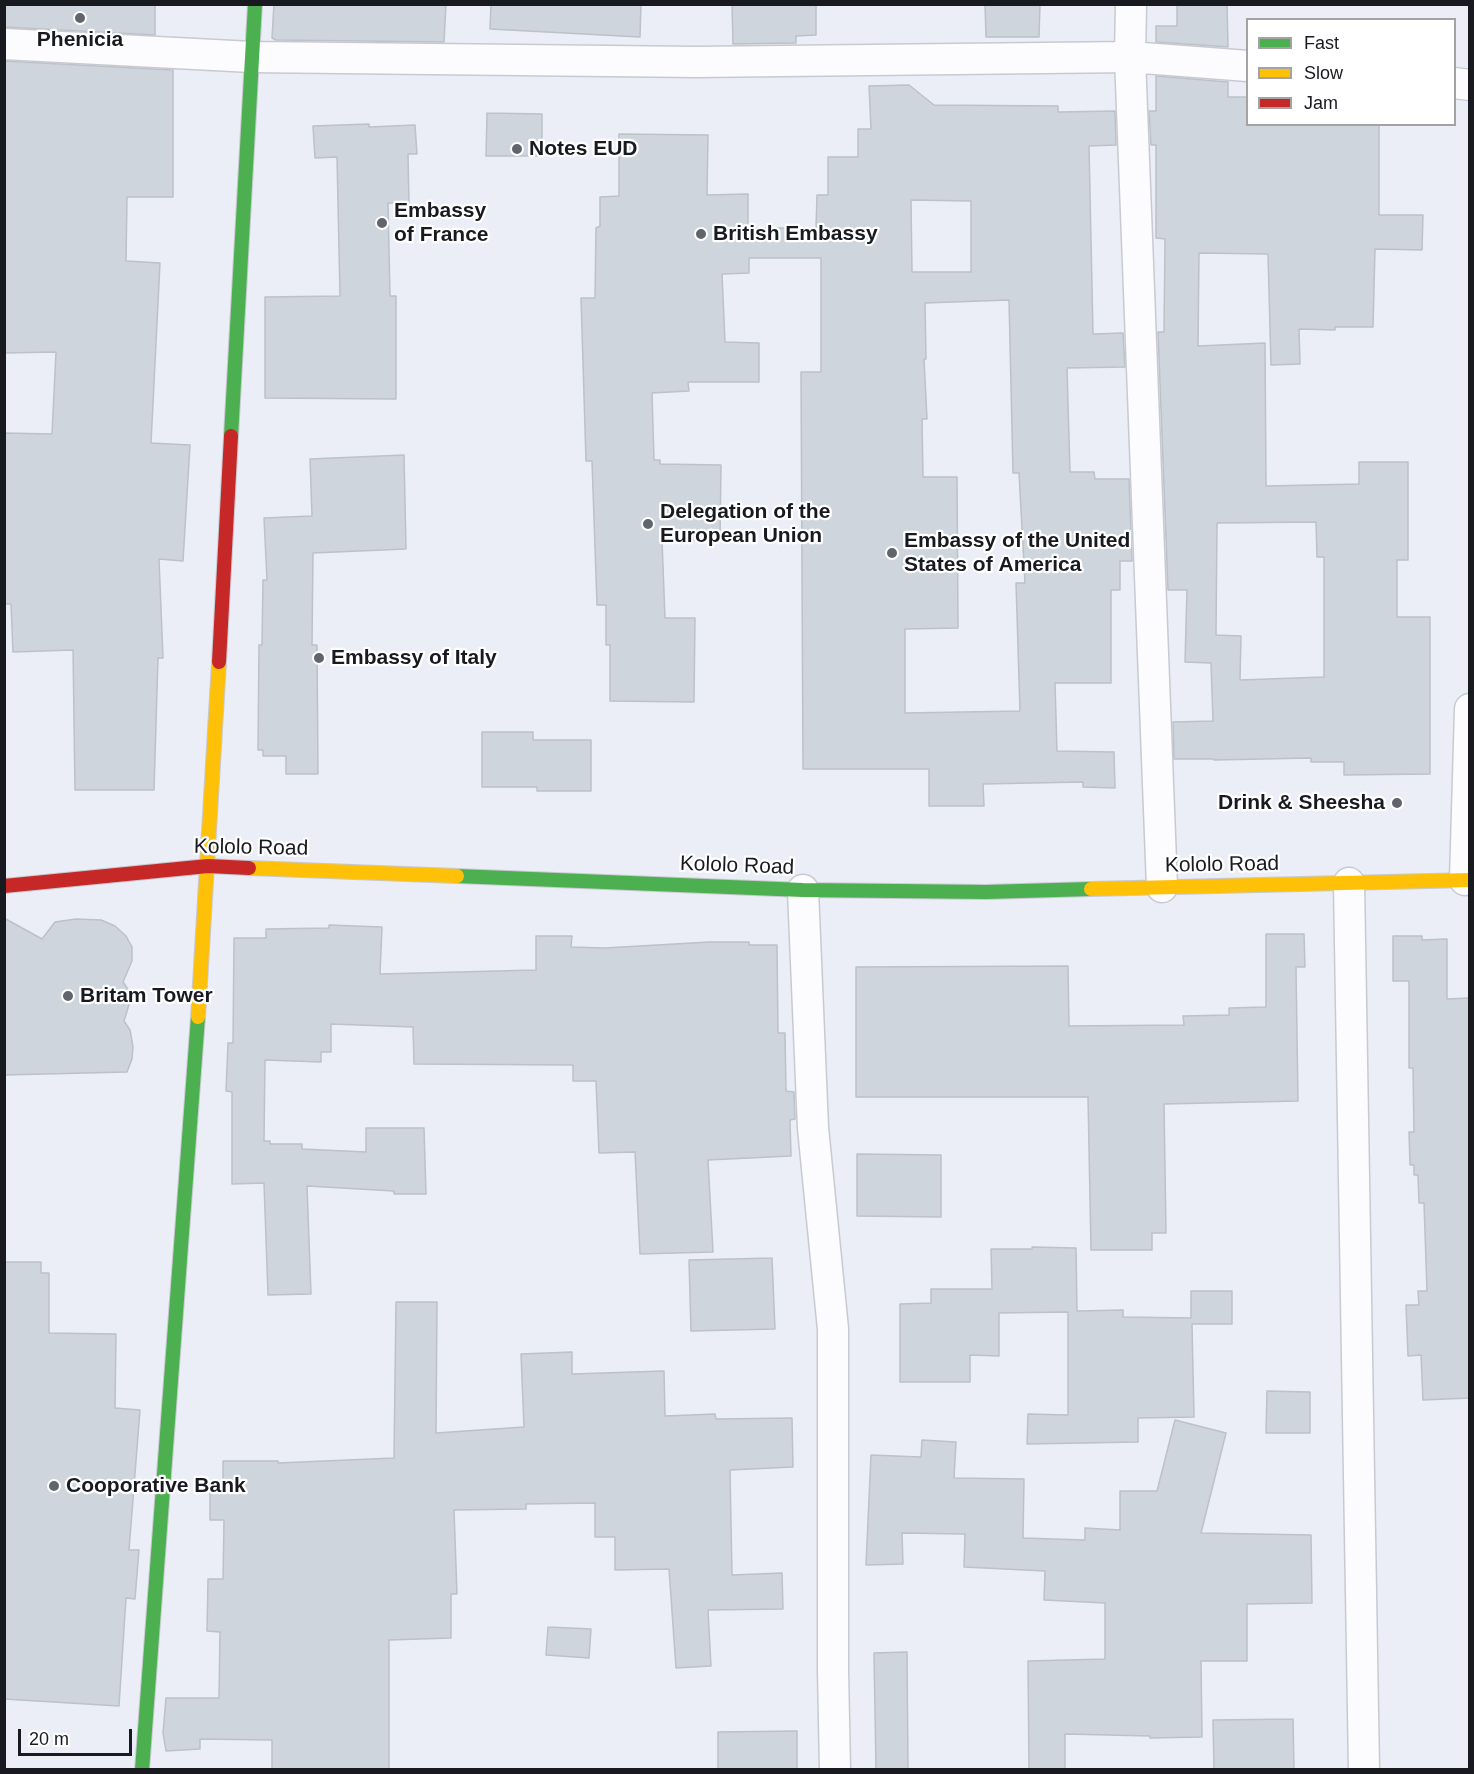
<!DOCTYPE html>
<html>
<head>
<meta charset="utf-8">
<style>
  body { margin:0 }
  #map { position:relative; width:1474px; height:1774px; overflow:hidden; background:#ebeef7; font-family:Arial,sans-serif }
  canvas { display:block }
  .frame { position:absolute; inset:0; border:6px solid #181a20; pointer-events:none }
  .legend { position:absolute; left:1246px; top:18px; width:210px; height:108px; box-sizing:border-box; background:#fff; border:2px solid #a3a3a6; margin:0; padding:8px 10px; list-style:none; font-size:18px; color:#181a20 }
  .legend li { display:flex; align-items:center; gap:12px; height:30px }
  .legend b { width:30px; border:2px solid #a3a3a6 }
  .scale { position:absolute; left:18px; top:1729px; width:114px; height:27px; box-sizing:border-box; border:3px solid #181a20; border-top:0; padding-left:8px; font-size:18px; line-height:21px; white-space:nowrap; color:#181a20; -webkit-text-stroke:4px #fff; paint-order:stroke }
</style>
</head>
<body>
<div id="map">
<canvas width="1474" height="1774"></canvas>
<div class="frame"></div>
<ul class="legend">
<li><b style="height:8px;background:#4caf50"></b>Fast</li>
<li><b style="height:8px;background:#ffc107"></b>Slow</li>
<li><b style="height:8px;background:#c62828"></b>Jam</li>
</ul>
<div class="scale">20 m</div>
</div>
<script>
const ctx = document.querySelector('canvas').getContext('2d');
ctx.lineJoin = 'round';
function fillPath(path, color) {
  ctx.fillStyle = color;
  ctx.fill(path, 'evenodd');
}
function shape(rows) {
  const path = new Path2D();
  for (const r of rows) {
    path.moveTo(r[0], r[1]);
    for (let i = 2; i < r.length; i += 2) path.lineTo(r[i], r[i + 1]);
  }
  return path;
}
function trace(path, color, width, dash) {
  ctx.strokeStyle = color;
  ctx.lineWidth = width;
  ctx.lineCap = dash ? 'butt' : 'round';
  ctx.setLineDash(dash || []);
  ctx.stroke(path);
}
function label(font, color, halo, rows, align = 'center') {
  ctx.font = font + ' Arial,sans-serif';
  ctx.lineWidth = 4.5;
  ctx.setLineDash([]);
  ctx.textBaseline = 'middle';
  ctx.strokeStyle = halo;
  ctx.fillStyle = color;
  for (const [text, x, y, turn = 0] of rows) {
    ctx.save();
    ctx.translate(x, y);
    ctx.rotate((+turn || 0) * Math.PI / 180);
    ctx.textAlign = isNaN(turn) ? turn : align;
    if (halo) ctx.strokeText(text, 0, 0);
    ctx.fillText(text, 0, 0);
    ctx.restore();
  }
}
const building = shape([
  [4,4,155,4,155,35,4,27,4,4],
  [274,4,446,4,444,42,276,40,272,38,274,4],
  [491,4,641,4,640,37,490,29,491,4],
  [732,4,816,4,816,35,796,36,796,43,733,44,732,4],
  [985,4,1040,4,1039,37,986,37,985,4],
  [1177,4,1227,4,1228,47,1156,42,1156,26,1177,26,1177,4],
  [4,61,173,70,173,197,127,197,126,261,160,263,151,443,190,445,183,561,159,559,163,658,158,658,154,790,75,790,73,650,13,652,11,604,4,604,4,433,52,434,56,352,4,353,4,61],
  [1156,76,1228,82,1228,97,1248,97,1248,124,1379,124,1379,215,1423,215,1422,250,1375,249,1373,327,1335,327,1335,330,1299,329,1300,364,1271,365,1268,254,1199,253,1198,346,1265,343,1266,486,1359,484,1359,462,1408,462,1408,560,1397,560,1397,617,1430,617,1430,774,1344,775,1344,762,1311,762,1311,758,1214,760,1214,759,1174,759,1173,722,1213,721,1211,663,1185,662,1187,590,1168,590,1158,332,1164,332,1165,239,1156,238,1156,145,1151,145,1149,111,1156,111,1156,76],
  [1316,522,1317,557,1324,557,1324,677,1240,680,1241,636,1216,635,1217,523,1316,522],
  [909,85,934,105,1058,106,1058,112,1115,111,1116,145,1089,146,1093,334,1123,333,1125,367,1067,368,1070,472,1094,472,1095,479,1129,479,1132,561,1120,561,1120,590,1111,590,1111,683,1055,683,1057,751,1114,752,1115,788,1083,787,1083,782,983,784,984,806,929,806,929,769,803,769,801,372,821,372,821,258,749,258,749,273,722,274,725,342,759,343,759,382,688,382,689,391,652,393,654,460,660,460,660,464,721,465,720,541,662,540,665,618,695,618,694,702,610,701,610,645,606,645,606,605,597,605,592,461,586,461,581,298,595,298,596,228,600,226,600,197,619,196,619,134,708,135,707,195,748,194,748,228,816,228,817,195,828,195,828,157,858,157,858,129,871,129,869,86,909,85],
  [911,200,971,201,971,272,912,272,911,200],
  [1009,300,1013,473,1019,473,1025,583,1016,583,1020,711,905,713,905,629,958,628,957,477,923,477,922,419,927,419,924,359,926,359,925,303,1009,300],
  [487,113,542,114,542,156,486,156,487,113],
  [369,124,369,127,415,125,417,154,408,154,409,203,388,203,390,296,396,296,396,399,265,398,265,297,340,296,337,157,315,158,313,126,369,124],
  [404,455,406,549,313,553,312,645,317,645,318,774,286,774,286,756,263,756,263,750,258,750,259,645,262,645,263,580,267,580,264,518,312,516,310,459,404,455],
  [482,732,533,732,533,740,591,740,591,791,537,791,537,787,482,787,482,732],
  [4,918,42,939,55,922,76,919,101,920,115,926,126,936,132,947,132,961,123,982,132,995,124,1021,130,1030,133,1047,132,1059,127,1072,4,1075,4,918],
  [329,925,382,927,380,974,536,970,536,936,572,936,571,947,605,948,709,942,749,942,749,945,777,945,778,1033,785,1033,786,1091,794,1092,795,1119,790,1120,791,1156,708,1160,713,1252,640,1254,635,1152,599,1153,596,1081,573,1081,573,1065,414,1064,413,1027,331,1024,331,1052,321,1052,321,1062,265,1060,264,1141,270,1141,270,1144,302,1144,302,1149,366,1152,366,1128,424,1128,426,1194,394,1194,394,1191,307,1186,311,1294,268,1295,264,1183,232,1184,232,1092,226,1091,228,1043,233,1043,234,938,266,938,266,929,329,928,329,925],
  [1266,934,1304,934,1305,967,1296,967,1298,1101,1164,1104,1166,1233,1152,1233,1152,1250,1091,1250,1088,1097,856,1097,856,967,1068,966,1069,1026,1184,1025,1183,1016,1229,1015,1229,1008,1266,1007,1266,934],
  [1393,936,1422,936,1422,940,1447,939,1447,999,1470,998,1470,1398,1423,1400,1421,1355,1408,1356,1406,1305,1419,1305,1418,1291,1427,1291,1424,1203,1419,1203,1418,1175,1414,1175,1414,1165,1410,1165,1409,1132,1414,1132,1413,1068,1409,1068,1409,981,1393,981,1393,936],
  [857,1154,941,1155,941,1217,857,1216,857,1154],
  [1032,1247,1076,1248,1077,1311,1123,1310,1123,1317,1191,1318,1191,1291,1232,1291,1232,1324,1192,1324,1194,1417,1138,1418,1138,1442,1027,1444,1028,1414,1068,1415,1068,1312,999,1313,999,1356,970,1355,970,1382,900,1382,900,1304,931,1303,931,1289,992,1289,991,1249,1032,1249,1032,1247],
  [772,1258,775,1329,691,1331,689,1260,772,1258],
  [4,1262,41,1262,41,1273,49,1273,49,1333,116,1334,115,1408,140,1410,129,1550,139,1550,135,1599,126,1598,119,1706,4,1699,4,1262],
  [396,1302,437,1302,436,1433,524,1427,521,1354,572,1352,572,1374,664,1371,665,1416,715,1414,716,1419,792,1418,793,1467,730,1470,732,1575,782,1573,783,1609,708,1610,711,1666,676,1668,669,1569,615,1570,615,1537,595,1537,595,1503,526,1504,526,1509,454,1510,457,1594,451,1594,451,1638,389,1640,389,1770,272,1770,272,1740,200,1739,200,1749,166,1751,163,1733,166,1698,219,1698,220,1632,207,1631,208,1579,223,1579,224,1520,210,1520,210,1491,223,1491,223,1461,278,1461,278,1463,394,1458,396,1302],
  [1267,1391,1310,1392,1310,1433,1266,1433,1267,1391],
  [1175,1420,1226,1433,1201,1533,1311,1535,1312,1603,1247,1604,1247,1661,1201,1661,1202,1737,1150,1738,1150,1736,1065,1734,1065,1770,1029,1770,1028,1661,1105,1659,1105,1603,1044,1600,1045,1571,964,1567,965,1534,902,1533,903,1564,866,1565,871,1455,921,1457,922,1440,956,1442,954,1478,1024,1479,1023,1538,1085,1540,1085,1528,1120,1530,1120,1491,1157,1491,1175,1420],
  [548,1627,591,1629,589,1658,546,1655,548,1627],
  [907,1652,908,1770,876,1770,874,1653,907,1652],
  [1293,1719,1294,1770,1214,1770,1213,1720,1293,1719],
  [797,1731,797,1770,718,1770,718,1732,797,1731]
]);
fillPath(building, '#ced5dd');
trace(building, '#bdc1c8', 1.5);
const street = shape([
  [1131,4,1130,57,1162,887],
  [4,44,252,57,696,62,1130,57,1248,66],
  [1454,83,1470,85],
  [1465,880,1470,709],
  [1349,883,1364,1770],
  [803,890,813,1128,833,1329,833,1670,835,1770]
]);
const fast = shape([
  [231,436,255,4],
  [457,876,803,890,986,892,1091,889],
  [142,1770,198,1017]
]);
const slow = shape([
  [249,868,457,876],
  [1091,889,1470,880],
  [198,1017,219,662]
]);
const jam = shape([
  [219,662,231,436],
  [4,886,208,866,249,868]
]);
trace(street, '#c8cad1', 33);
trace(fast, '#c8cad1', 16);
trace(slow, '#c8cad1', 16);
trace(jam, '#c8cad1', 16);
trace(street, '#fcfcfe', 30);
trace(fast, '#4caf50', 14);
trace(slow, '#ffc107', 14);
trace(jam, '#c62828', 14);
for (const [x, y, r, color] of [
  [80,18,6,"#62646b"],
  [517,149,6,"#62646b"],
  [382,223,6,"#62646b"],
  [701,234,6,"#62646b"],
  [648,524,6,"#62646b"],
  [892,553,6,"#62646b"],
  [319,658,6,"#62646b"],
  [1397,803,6,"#62646b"],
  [68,996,6,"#62646b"],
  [54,1486,6,"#62646b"]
]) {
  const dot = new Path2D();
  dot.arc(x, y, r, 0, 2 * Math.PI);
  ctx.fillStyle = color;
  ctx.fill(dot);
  trace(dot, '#fff', 2);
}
label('bold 21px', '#181a20', '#fff', [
  ["Phenicia",80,40,"center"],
  ["Notes EUD",529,149],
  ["Embassy",394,211],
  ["of France",394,235],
  ["British Embassy",713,234],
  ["Delegation of the",660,512],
  ["European Union",660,536],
  ["Embassy of the United",904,541],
  ["States of America",904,565],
  ["Embassy of Italy",331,658],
  ["Drink & Sheesha",1385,803,"right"],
  ["Britam Tower",80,996],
  ["Cooporative Bank",66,1486]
], 'left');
label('21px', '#181a20', '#fff', [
  ["Kololo Road",251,848,1],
  ["Kololo Road",1222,865,-1],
  ["Kololo Road",737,866,2]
]);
</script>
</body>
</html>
